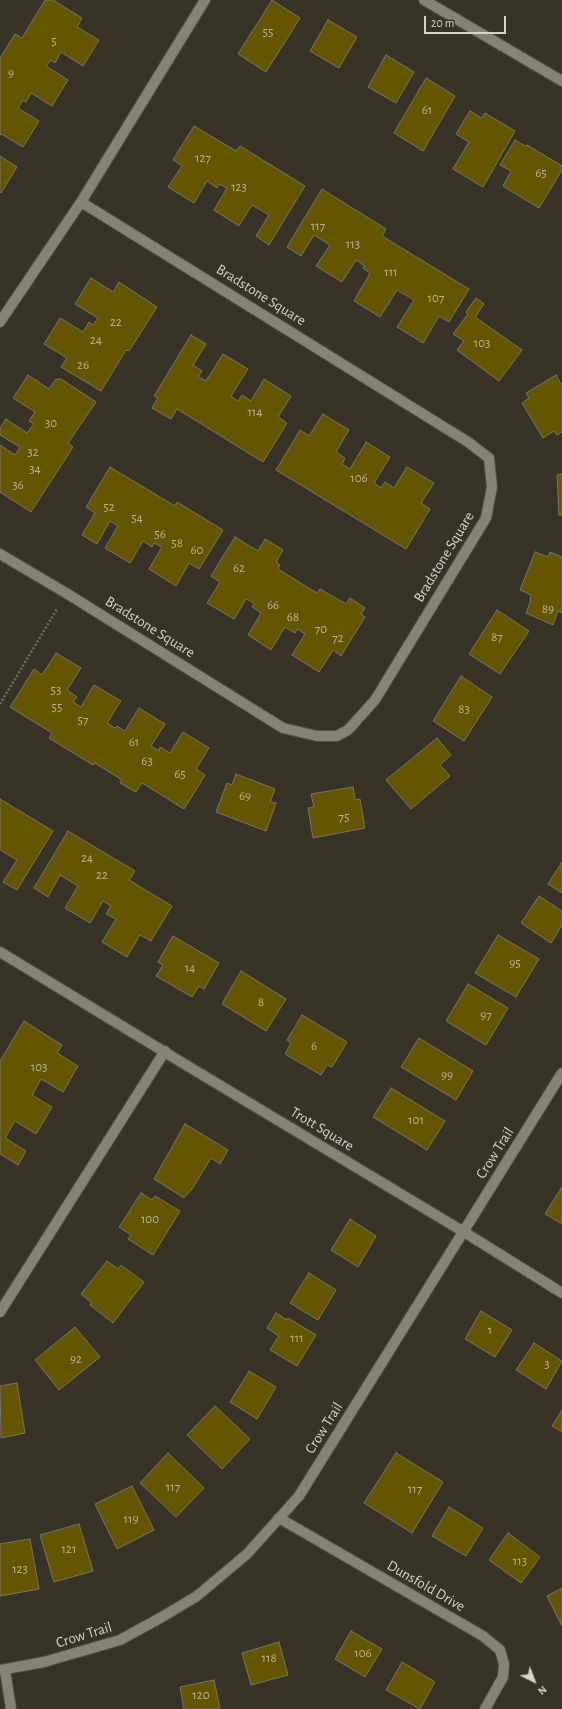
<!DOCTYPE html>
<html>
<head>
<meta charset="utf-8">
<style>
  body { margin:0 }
  #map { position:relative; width:562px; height:1709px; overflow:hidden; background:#373427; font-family:"Alegreya Sans",sans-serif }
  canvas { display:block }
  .north { position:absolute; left:514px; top:1661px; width:40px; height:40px; -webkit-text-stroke:3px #373427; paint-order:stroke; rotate:138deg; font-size:11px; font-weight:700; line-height:16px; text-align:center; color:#d5d4cc }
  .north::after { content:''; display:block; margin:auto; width:14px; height:18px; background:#d5d4cc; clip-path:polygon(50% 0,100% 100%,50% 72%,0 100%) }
  .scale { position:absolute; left:424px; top:16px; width:82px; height:18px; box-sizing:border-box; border:2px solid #d5d4cc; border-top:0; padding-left:5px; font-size:12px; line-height:14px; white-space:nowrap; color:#d5d4cc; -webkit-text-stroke:3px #373427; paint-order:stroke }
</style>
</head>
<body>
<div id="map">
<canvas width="562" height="1709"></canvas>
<div class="north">N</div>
<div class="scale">20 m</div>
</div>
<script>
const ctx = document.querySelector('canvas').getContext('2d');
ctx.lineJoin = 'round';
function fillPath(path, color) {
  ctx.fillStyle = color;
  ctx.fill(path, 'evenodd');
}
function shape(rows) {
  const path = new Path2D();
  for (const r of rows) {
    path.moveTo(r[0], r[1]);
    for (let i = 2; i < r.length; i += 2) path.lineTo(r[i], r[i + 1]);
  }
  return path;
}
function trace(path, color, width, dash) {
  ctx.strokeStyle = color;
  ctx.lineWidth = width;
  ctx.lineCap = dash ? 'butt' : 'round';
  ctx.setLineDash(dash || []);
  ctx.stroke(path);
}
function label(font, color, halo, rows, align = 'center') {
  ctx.font = font + ' "Alegreya Sans",sans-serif';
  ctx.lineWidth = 3;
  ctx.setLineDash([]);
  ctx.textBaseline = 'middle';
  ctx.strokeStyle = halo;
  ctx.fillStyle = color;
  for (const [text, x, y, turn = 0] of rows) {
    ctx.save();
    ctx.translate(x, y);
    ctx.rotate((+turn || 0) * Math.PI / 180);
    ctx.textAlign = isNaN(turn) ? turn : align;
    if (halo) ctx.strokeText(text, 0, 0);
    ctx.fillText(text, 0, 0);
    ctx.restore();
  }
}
const building = shape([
  [45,0,53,0,82,18,77,27,99,40,83,66,61,52,55,63,51,60,46,66,68,80,52,106,31,93,26,102,23,100,18,108,39,121,23,147,1,134,0,135,0,58,15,34,22,38,45,0],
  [272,0,300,18,266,72,238,54,272,0],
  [328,20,357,37,339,68,310,51,328,20],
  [386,55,414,72,396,103,368,87,386,55],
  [426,78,455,96,423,151,394,133,426,78],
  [470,111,482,118,485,113,515,131,483,187,453,169,469,142,456,134,470,111],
  [194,126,236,151,240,146,305,186,269,245,256,236,269,215,252,205,239,226,214,210,227,188,219,184,217,188,207,181,194,203,168,187,182,166,173,160,194,126],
  [515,140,525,146,527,145,562,166,562,170,539,208,503,186,511,171,500,165,515,140],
  [0,156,17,167,1,193,0,192,0,156],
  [322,189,386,229,382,236,469,289,449,322,439,316,423,343,397,327,414,300,397,290,380,317,354,301,370,273,363,268,365,266,356,260,342,282,316,266,330,245,314,235,301,256,287,247,322,189],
  [91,278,113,292,119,282,157,307,129,351,126,350,101,391,61,367,67,358,44,344,60,318,83,332,89,322,93,325,98,318,75,304,91,278],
  [476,298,484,304,475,317,522,350,499,381,457,350,464,341,453,334,468,314,466,312,476,298],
  [191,335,206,344,193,365,202,371,198,377,206,381,223,354,248,369,231,396,238,401,242,395,251,401,264,379,291,396,278,417,287,423,263,462,177,409,171,419,152,408,158,398,154,396,191,335],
  [28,375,49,389,56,379,61,379,96,402,68,443,73,447,31,512,0,492,0,445,15,455,20,447,0,435,0,428,6,419,27,433,34,424,29,421,35,412,13,398,28,375],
  [556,375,562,386,562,432,557,435,554,431,543,438,522,403,529,398,526,393,556,375],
  [323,414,349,430,336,452,345,458,342,464,350,469,366,442,390,457,374,483,381,488,385,482,394,488,407,467,434,483,421,503,430,509,406,549,276,470,300,430,309,436,323,414],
  [110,467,175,506,177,502,223,530,199,569,189,563,176,586,149,569,162,547,154,543,152,547,143,541,130,563,105,548,118,526,110,521,97,544,82,535,95,513,86,507,110,467],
  [562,474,562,515,559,515,557,475,562,474],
  [235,537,258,551,265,539,283,550,276,562,280,565,278,569,317,593,320,589,346,604,350,598,365,608,361,614,365,617,341,656,333,650,319,672,292,655,305,634,297,629,295,633,285,627,271,650,248,635,261,613,252,607,254,603,246,599,234,619,207,603,220,582,211,576,235,537],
  [535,552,548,557,550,552,562,557,562,613,558,611,553,625,526,613,531,600,530,600,531,595,520,590,535,552],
  [497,610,529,631,500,674,469,654,497,610],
  [56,653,81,668,67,690,77,697,73,702,81,707,94,685,121,701,107,723,115,728,117,726,125,731,139,708,165,724,151,746,159,751,160,747,170,753,183,732,209,748,196,769,205,775,184,809,142,783,136,792,134,791,120,783,122,780,95,763,93,765,49,738,52,733,10,707,34,669,42,675,56,653],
  [461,676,492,697,464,741,433,721,461,676],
  [437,738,451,755,440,765,450,776,411,809,386,780,437,738],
  [236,774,275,789,270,802,276,803,266,831,216,812,227,783,232,785,236,774],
  [353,787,355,800,360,799,365,828,313,838,308,808,314,807,311,794,353,787],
  [0,799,53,831,17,890,3,882,17,860,0,850,0,799],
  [68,831,135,871,129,880,172,906,151,941,140,935,127,957,102,942,116,919,106,914,111,906,103,901,90,923,65,908,78,886,60,875,48,897,34,888,68,831],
  [562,862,562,893,548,884,562,862],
  [539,896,562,911,562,925,551,943,521,923,539,896],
  [498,935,539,959,516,997,475,973,498,935],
  [173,936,219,963,204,989,199,986,192,997,156,976,163,965,158,962,173,936],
  [241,971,286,999,266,1031,222,1004,241,971],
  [468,984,508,1008,486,1045,446,1021,468,984],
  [302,1015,347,1042,332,1067,327,1065,321,1075,285,1054,291,1043,287,1040,302,1015],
  [24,1021,62,1045,57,1053,78,1066,63,1092,41,1079,32,1095,52,1107,36,1134,15,1121,5,1138,26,1151,18,1165,0,1154,0,1061,24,1021],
  [419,1038,473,1071,456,1100,401,1067,419,1038],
  [391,1088,445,1121,427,1150,373,1117,391,1088],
  [185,1124,228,1150,220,1164,211,1158,192,1189,184,1198,154,1179,185,1124],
  [562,1187,562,1224,545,1214,562,1187],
  [141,1193,152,1200,155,1196,180,1211,153,1255,128,1239,131,1235,119,1227,141,1193],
  [350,1219,376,1236,358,1267,331,1250,350,1219],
  [107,1261,118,1269,121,1265,144,1282,113,1323,90,1305,92,1303,81,1294,107,1261],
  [309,1273,336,1290,318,1320,290,1303,309,1273],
  [481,1311,512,1330,495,1357,465,1339,481,1311],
  [276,1313,287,1320,288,1318,316,1335,297,1366,270,1350,279,1336,267,1328,276,1313],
  [75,1327,100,1357,59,1390,35,1360,75,1327],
  [534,1343,562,1361,546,1389,516,1370,534,1343],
  [249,1371,276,1387,257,1419,230,1402,249,1371],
  [17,1383,25,1433,1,1438,0,1386,17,1383],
  [215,1406,250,1439,222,1469,187,1435,215,1406],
  [562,1410,562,1432,552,1426,562,1410],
  [168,1453,204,1488,176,1517,140,1483,168,1453],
  [396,1453,443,1482,412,1533,364,1503,396,1453],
  [132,1486,154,1530,117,1549,95,1504,132,1486],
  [449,1507,483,1528,466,1556,432,1536,449,1507],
  [79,1524,93,1571,54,1582,40,1535,79,1524],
  [508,1533,540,1557,521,1583,489,1560,508,1533],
  [30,1539,39,1589,0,1596,0,1544,30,1539],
  [562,1588,562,1626,547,1596,562,1588],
  [351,1631,382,1649,365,1677,335,1659,351,1631],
  [279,1642,288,1675,251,1685,242,1653,279,1642],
  [402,1662,435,1682,420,1709,386,1690,402,1662],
  [214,1680,220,1709,184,1709,180,1687,214,1680]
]);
fillPath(building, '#645500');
trace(building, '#787567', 1);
const minor = shape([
  [0,322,81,202,205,0],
  [0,554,66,593,283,728,317,736,337,736,348,730,375,700,486,518,492,487,489,458,468,442,81,202],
  [0,952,186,1065,464,1232,562,1293],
  [0,1312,165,1051],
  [279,1518,483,1636,500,1650,504,1664,503,1677,485,1709],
  [5,1670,11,1709]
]);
const tertiary = shape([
  [424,0,562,81],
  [0,1670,44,1662,120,1640,162,1617,197,1596,247,1554,299,1496,562,1073]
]);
trace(minor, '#514f45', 12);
trace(tertiary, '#514f45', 12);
trace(shape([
  [0,704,57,609]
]), '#716e63', 2.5, [2, 2]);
trace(minor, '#868375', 10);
trace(tertiary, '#868375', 10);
label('13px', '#b9b499', null, [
  ["55",268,32],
  ["5",54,41],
  ["9",11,73],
  ["61",427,110],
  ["127",203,158],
  ["65",541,173],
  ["123",239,187],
  ["117",318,226],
  ["113",353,244],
  ["111",391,272],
  ["107",436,298],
  ["22",116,322],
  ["24",96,340],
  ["103",482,343],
  ["26",83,365],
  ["114",255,412],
  ["30",51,423],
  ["32",33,452],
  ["34",35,469],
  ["106",359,478],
  ["36",18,485],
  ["52",109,507],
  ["54",137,518],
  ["56",160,534],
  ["58",177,543],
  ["60",197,550],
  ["62",239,568],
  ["66",273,605],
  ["89",548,609],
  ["68",293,617],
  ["70",321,629],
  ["87",497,637],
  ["72",338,638],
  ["53",56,690],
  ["55",57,707],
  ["83",464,709],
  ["57",83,720],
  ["61",134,742],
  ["63",147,761],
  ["65",180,774],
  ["69",245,796],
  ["75",344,817],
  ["24",87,858],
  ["22",102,875],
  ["95",515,963],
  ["14",190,968],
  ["8",261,1002],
  ["97",486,1015],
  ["6",314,1046],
  ["103",39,1067],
  ["99",447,1075],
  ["101",416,1120],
  ["100",150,1219],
  ["1",490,1330],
  ["111",297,1338],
  ["92",76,1359],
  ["3",547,1364],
  ["117",173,1487],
  ["117",415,1489],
  ["119",131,1519],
  ["121",69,1549],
  ["113",520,1561],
  ["123",20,1569],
  ["106",363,1653],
  ["118",269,1658],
  ["120",201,1695]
]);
label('15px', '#d5d4cc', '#373427', [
  ["Bradstone Square",261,295,32],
  ["Bradstone Square",444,557,-59],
  ["Bradstone Square",150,627,32],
  ["Trott Square",322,1129,31],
  ["Crow Trail",495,1153,-58],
  ["Crow Trail",324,1428,-58],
  ["Dunsfold Drive",426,1586,30],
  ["Crow Trail",84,1635,-17]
]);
</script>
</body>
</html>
